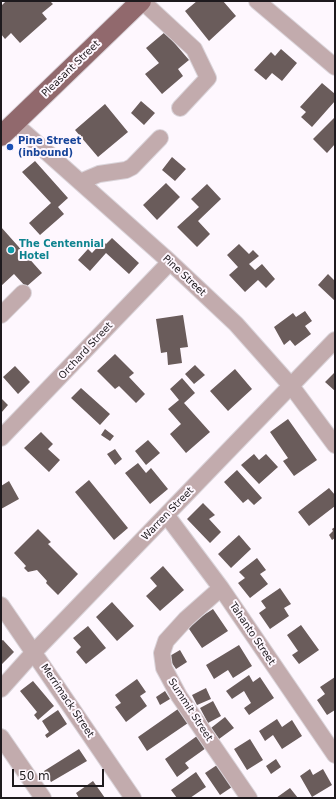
<!DOCTYPE html>
<html>
<head>
<meta charset="utf-8">
<style>
  body { margin:0 }
  #map { position:relative; width:336px; height:799px; overflow:hidden; background:#fef7fe; font-family:"DejaVu Sans",sans-serif }
  canvas { display:block }
  .frame { position:absolute; inset:0; border:2px solid #1e1a1e; pointer-events:none }
  .scale { position:absolute; left:12px; top:769px; width:92px; height:18px; box-sizing:border-box; border:2px solid #1e1a1e; border-top:0; padding-left:5px; font-size:12px; line-height:14px; white-space:nowrap; color:#1e1a1e; -webkit-text-stroke:3px #fef7fe; paint-order:stroke }
</style>
</head>
<body>
<div id="map">
<canvas width="336" height="799"></canvas>
<div class="frame"></div>
<div class="scale">50 m</div>
</div>
<script>
const ctx = document.querySelector('canvas').getContext('2d');
ctx.lineJoin = 'round';
function fillPath(path, color) {
  ctx.fillStyle = color;
  ctx.fill(path, 'evenodd');
}
function shape(rows) {
  const path = new Path2D();
  for (const r of rows) {
    path.moveTo(r[0], r[1]);
    for (let i = 2; i < r.length; i += 2) path.lineTo(r[i], r[i + 1]);
  }
  return path;
}
function trace(path, color, width, dash) {
  ctx.strokeStyle = color;
  ctx.lineWidth = width;
  ctx.lineCap = dash ? 'butt' : 'round';
  ctx.setLineDash(dash || []);
  ctx.stroke(path);
}
function label(font, color, halo, rows, align = 'center') {
  ctx.font = font + ' "DejaVu Sans",sans-serif';
  ctx.lineWidth = 4;
  ctx.setLineDash([]);
  ctx.textBaseline = 'middle';
  ctx.strokeStyle = halo;
  ctx.fillStyle = color;
  for (const [text, x, y, turn = 0] of rows) {
    ctx.save();
    ctx.translate(x, y);
    ctx.rotate((+turn || 0) * Math.PI / 180);
    ctx.textAlign = isNaN(turn) ? turn : align;
    if (halo) ctx.strokeText(text, 0, 0);
    ctx.fillText(text, 0, 0);
    ctx.restore();
  }
}
fillPath(shape([
  [6,1,50,1,53,4,42,13,47,19,20,43,11,33,5,39,1,34,1,6],
  [197,1,223,1,236,16,209,41,185,11],
  [165,32,189,60,178,69,183,76,162,94,145,74,159,63,146,48],
  [281,49,297,63,282,81,272,73,266,80,254,70,271,52,275,56],
  [322,83,335,94,335,101,312,127,301,117,306,112,300,107],
  [141,101,155,113,144,125,131,113],
  [105,104,128,132,98,157,75,130],
  [335,117,335,144,327,153,313,139],
  [172,157,186,169,175,181,162,170],
  [35,161,68,198,58,207,64,214,40,235,29,223,51,203,22,172],
  [166,183,180,197,157,220,143,205],
  [207,184,221,199,198,221,210,234,197,247,177,227,199,207,191,199],
  [1,227,42,273,26,287,14,274,1,286],
  [112,238,139,263,129,274,106,253,90,271,78,260,88,249,92,253,103,241,106,244],
  [239,244,249,254,253,250,259,256,249,264,255,270,262,264,275,279,266,288,258,280,245,292,229,275,238,267,227,255],
  [328,274,335,281,335,301,318,285],
  [305,311,312,321,305,326,311,334,295,346,290,340,284,345,274,327,293,313,296,317],
  [183,315,188,347,180,348,182,363,168,365,167,352,161,353,156,319],
  [115,354,134,373,129,377,145,394,136,403,119,386,115,389,97,371],
  [195,365,205,375,194,384,185,374],
  [15,366,30,382,18,394,3,377],
  [235,369,252,389,228,411,210,391],
  [335,372,335,391,325,382],
  [182,378,195,393,184,403,210,432,186,453,170,434,181,424,168,409,179,400,170,389],
  [81,388,110,414,100,425,71,398],
  [1,398,8,405,1,413],
  [288,419,317,460,294,476,283,461,288,458,270,432],
  [105,429,114,436,110,441,101,435],
  [41,432,53,444,48,449,60,460,49,472,24,448],
  [148,440,160,453,146,465,135,451],
  [115,449,122,459,115,465,107,454],
  [254,454,259,460,266,454,278,467,259,484,241,465],
  [138,463,146,473,151,468,168,489,150,504,125,473],
  [237,470,262,498,254,505,248,499,243,503,224,482],
  [89,480,128,528,114,540,75,492],
  [9,481,19,499,1,509,1,486],
  [329,488,335,495,335,506,309,526,298,512],
  [203,503,215,515,209,519,221,532,210,543,187,519],
  [335,527,335,538,332,540,329,535,333,531,332,529],
  [38,529,51,542,48,544,78,574,58,595,46,583,47,581,37,570,28,572,24,568,26,566,14,553],
  [239,535,251,549,231,568,218,554],
  [257,558,266,570,260,574,268,584,250,598,238,583,245,578,239,572],
  [163,566,184,590,160,611,146,596,157,586,150,578],
  [280,588,291,604,284,608,289,616,270,629,259,613,266,608,261,601],
  [112,602,134,626,117,641,96,617],
  [213,609,228,631,202,648,187,626],
  [301,625,319,650,299,664,292,655,298,651,287,635],
  [88,626,106,648,86,664,76,652,81,647,73,638],
  [3,640,14,652,1,665,1,641],
  [239,645,252,666,233,678,228,670,214,679,206,665],
  [180,650,187,662,176,669,168,657],
  [249,675,253,682,260,677,274,698,249,715,244,708,251,703,244,691,232,699,226,691],
  [335,677,335,710,327,715,317,700,325,694,320,687],
  [137,679,146,692,140,696,147,706,126,722,115,707,121,703,115,695],
  [33,681,54,706,38,720,34,715,37,712,20,691],
  [206,688,211,699,197,705,192,695],
  [165,691,170,699,160,705,156,697],
  [213,701,221,716,208,723,200,708],
  [178,709,188,723,147,751,138,737],
  [58,710,67,724,47,738,45,735,49,732,42,721],
  [225,717,234,728,219,739,211,728],
  [277,719,282,727,292,720,302,736,282,749,273,735,265,741,259,731],
  [197,736,206,748,185,763,189,768,177,777,165,759],
  [250,739,263,760,247,770,234,749],
  [79,749,87,761,51,782,44,771],
  [276,759,281,767,271,774,266,766],
  [217,765,232,787,220,795,205,773],
  [310,769,313,775,323,769,332,785,312,797,300,776],
  [196,772,206,787,190,798,177,798,171,790],
  [93,781,105,798,79,798,76,793],
  [290,788,298,798,276,798]
]), '#6a5c5b');
const minor = shape([
  [142,1,194,49,208,78,180,108],
  [257,1,335,67],
  [15,124,170,262,236,324,292,387,335,445],
  [80,182,99,174,126,170,132,167,160,138],
  [1,315,23,293],
  [1,438,170,262],
  [167,516,221,588,335,755],
  [221,588,186,619,166,641,162,653,164,668,179,696,249,798],
  [1,605,133,798],
  [1,689,34,652,335,340],
  [1,737,43,798]
]);
const major = shape([
  [1,136,141,1]
]);
trace(minor, '#dad4da', 18);
trace(major, '#dad4da', 22);
trace(minor, '#c2abad', 16);
trace(major, '#91696d', 20);
for (const [x, y, r, color] of [
  [10,147,4,"#1a4fb4"],
  [11,250,4,"#0f9aa8"]
]) {
  const dot = new Path2D();
  dot.arc(x, y, r, 0, 2 * Math.PI);
  ctx.fillStyle = color;
  ctx.fill(dot);
  trace(dot, '#fef7fe', 1.5);
}
label('10px', '#1e1a1e', '#fef7fe', [
  ["Pleasant Street",71,69,-44],
  ["Pine Street",184,276,43],
  ["Orchard Street",86,351,-47],
  ["Warren Street",168,514,-46],
  ["Tahanto Street",252,634,56],
  ["Merrimack Street",67,701,56],
  ["Summit Street",190,710,57]
]);
label('bold 10px', '#164399', '#fef7fe', [
  ["Pine Street",18,141],
  ["(inbound)",18,153]
], 'left');
label('bold 10px', '#0d838f', '#fef7fe', [
  ["The Centennial",19,244],
  ["Hotel",19,256]
], 'left');
</script>
</body>
</html>
